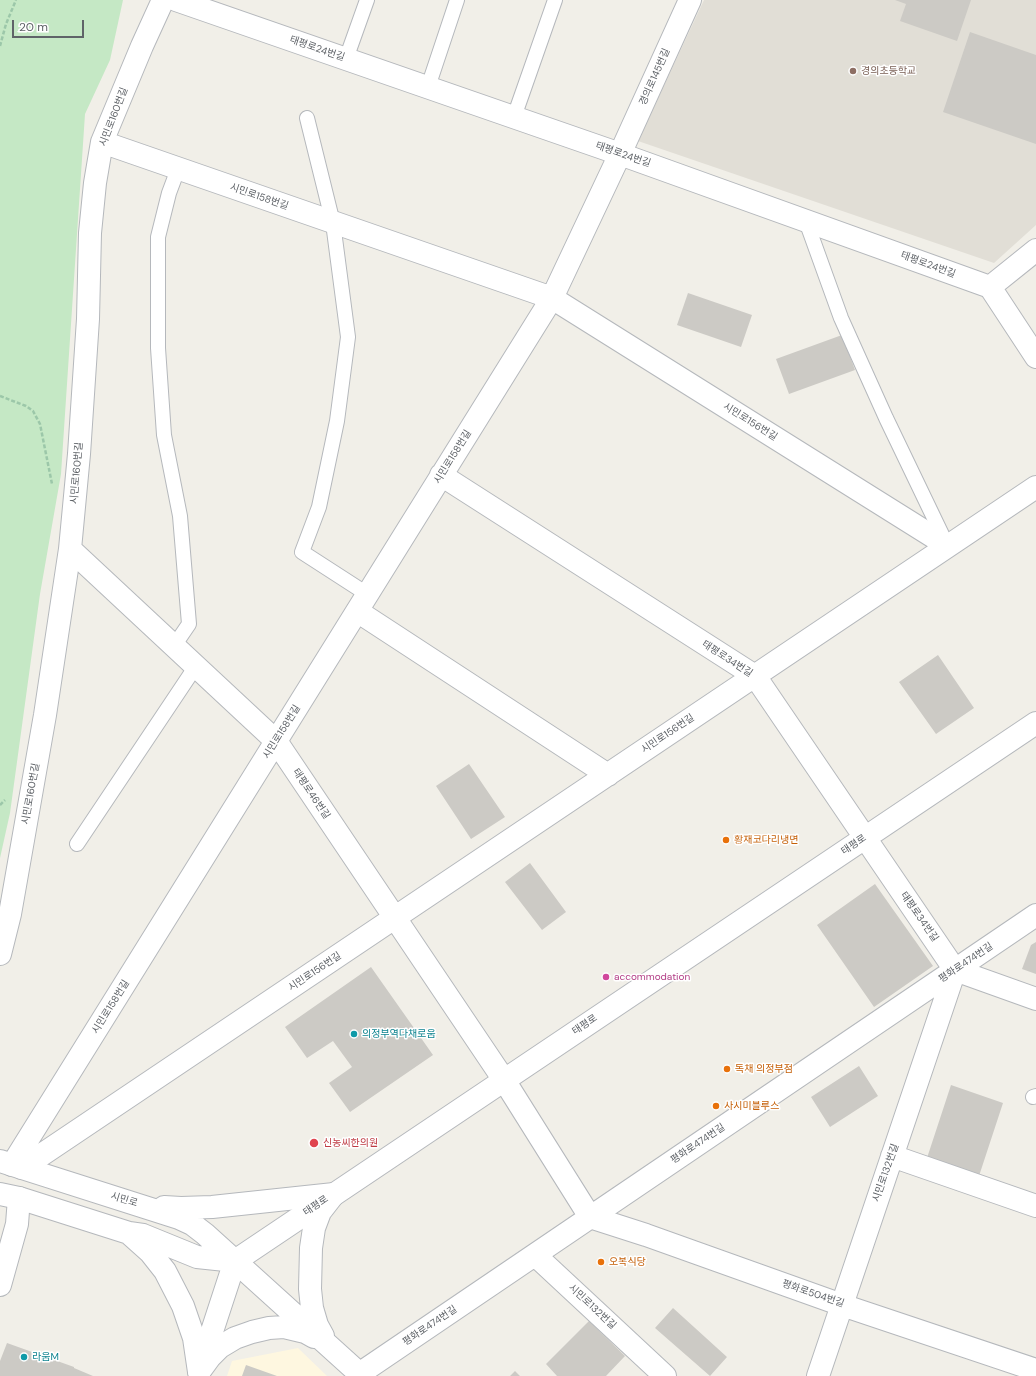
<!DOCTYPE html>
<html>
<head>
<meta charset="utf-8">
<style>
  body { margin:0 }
  #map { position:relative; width:1036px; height:1376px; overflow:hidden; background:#f1efe8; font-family:"DM Sans",sans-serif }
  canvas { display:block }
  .scale { position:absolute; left:12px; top:20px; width:72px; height:18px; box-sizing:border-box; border:2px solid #5f6368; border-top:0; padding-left:5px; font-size:12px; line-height:14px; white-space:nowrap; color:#5f6368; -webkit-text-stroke:3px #fff; paint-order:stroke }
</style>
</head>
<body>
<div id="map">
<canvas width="1036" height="1376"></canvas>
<div class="scale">20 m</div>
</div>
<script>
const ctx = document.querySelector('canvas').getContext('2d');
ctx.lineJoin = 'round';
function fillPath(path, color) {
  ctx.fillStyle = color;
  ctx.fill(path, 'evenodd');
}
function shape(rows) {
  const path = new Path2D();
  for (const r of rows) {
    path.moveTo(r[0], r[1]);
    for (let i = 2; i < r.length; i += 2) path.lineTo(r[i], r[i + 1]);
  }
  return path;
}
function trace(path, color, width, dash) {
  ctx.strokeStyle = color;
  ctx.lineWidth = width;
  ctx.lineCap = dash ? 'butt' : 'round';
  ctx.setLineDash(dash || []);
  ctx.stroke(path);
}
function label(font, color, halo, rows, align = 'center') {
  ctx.font = font + ' "DM Sans","Noto Sans KR",sans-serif';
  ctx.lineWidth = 3;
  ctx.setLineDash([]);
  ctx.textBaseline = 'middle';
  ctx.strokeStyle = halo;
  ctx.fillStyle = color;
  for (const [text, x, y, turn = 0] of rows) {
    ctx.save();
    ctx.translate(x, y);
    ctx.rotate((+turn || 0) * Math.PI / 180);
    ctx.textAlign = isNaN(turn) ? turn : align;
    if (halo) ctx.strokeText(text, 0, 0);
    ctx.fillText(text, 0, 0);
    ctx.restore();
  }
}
fillPath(shape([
  [298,1348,327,1376,227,1376,232,1361]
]), '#fef7e0');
fillPath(shape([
  [704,0,1036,0,1036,225,994,263,638,141]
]), '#e1ded6');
fillPath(shape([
  [0,0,123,0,110,60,85,114,61,474,40,594,10,813,0,858]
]), '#c5e8c5');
fillPath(shape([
  [895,0,971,0,957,41,900,21,906,4],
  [970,32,1036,55,1036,144,943,112],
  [688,293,752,315,741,347,677,325],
  [842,335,855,370,789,394,776,359],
  [938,655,974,708,936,734,899,682],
  [469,764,505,817,471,839,436,786],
  [530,863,566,912,542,930,505,882],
  [875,884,933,966,874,1007,817,925],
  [1036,942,1036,974,1022,969,1031,945],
  [371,967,433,1055,350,1112,329,1083,352,1067,333,1041,307,1058,285,1027],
  [859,1066,878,1096,830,1127,811,1097],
  [951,1085,1003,1103,979,1176,927,1158],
  [673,1308,727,1357,710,1376,655,1328],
  [589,1321,625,1356,606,1376,557,1376,546,1364],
  [7,1343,74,1367,74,1368,93,1376,0,1376,0,1361],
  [246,1365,277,1376,242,1376],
  [515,1371,520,1376,510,1376]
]), '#cccac5');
const service = shape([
  [346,59,367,0],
  [428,87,457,0],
  [514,117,555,0],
  [307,118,333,223,348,337,337,421,319,507,302,552,367,594],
  [806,221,841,318,886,418,946,543],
  [174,646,189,624,180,516,164,435,158,348,158,237,169,193,178,169],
  [77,844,196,666],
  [1033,1097,1036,1096]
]);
const minor = shape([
  [176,0,620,154,990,287,1036,357],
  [102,142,552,298,948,546],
  [990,287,1036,250],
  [441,475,755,676,955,970],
  [70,549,276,741,504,1080,590,1217,646,1235,842,1305,1036,1370],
  [357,611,608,775],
  [0,954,10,914,45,715,70,549,79,454,88,319,90,233,95,183,102,142,142,46,163,0],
  [955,970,1036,999],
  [892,1156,1036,1206],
  [12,1165,552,298,620,154,690,0],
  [22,1168,1036,487],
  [535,1255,665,1376],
  [0,1285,17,1224,19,1198],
  [199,1371,235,1261,1036,723],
  [359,1374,1036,915],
  [818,1376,955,970]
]);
const tertiary = shape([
  [0,1161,179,1218,192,1224,205,1234,362,1376],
  [0,1194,19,1198,129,1233,143,1235,197,1257,235,1261],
  [164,1207,181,1208,212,1207,334,1194],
  [131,1235,150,1252,165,1271,183,1306,194,1338,199,1372],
  [323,1336,317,1325,312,1308,310,1289,311,1248,314,1228,320,1212,334,1194],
  [199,1372,210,1357,220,1347,235,1338,252,1332,269,1328,284,1327,305,1332,314,1337]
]);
trace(service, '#b5b8bc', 16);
trace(minor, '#b5b8bc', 24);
trace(tertiary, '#b5b8bc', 24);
trace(shape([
  [0,46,6,24,16,0],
  [0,396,26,406,33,411,40,424,52,484],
  [0,805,5,800]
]), '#9cc7a9', 2.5, [4, 2]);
trace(service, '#fff', 14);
trace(minor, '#fff', 22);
trace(tertiary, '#fff', 22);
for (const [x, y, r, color] of [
  [853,71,4,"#8d6e63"],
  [726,840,4,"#e8710a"],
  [606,977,4,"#d1479c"],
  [354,1034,4,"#0f9aa8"],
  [727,1069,4,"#e8710a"],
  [716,1106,4,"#e8710a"],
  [314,1143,5,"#e0444e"],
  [601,1262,4,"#e8710a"],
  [24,1357,4,"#0f9aa8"]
]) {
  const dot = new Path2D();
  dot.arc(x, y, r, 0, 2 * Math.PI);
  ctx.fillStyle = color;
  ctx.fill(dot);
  trace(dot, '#fff', 1.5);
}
label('10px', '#5f6368', '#fff', [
  ["태평로24번길",317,49,19],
  ["경의로145번길",655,77,-66],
  ["시민로160번길",114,117,-69],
  ["태평로24번길",623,155,19],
  ["시민로158번길",259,197,19],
  ["태평로24번길",928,265,20],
  ["시민로156번길",750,422,32],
  ["시민로158번길",453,457,-58],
  ["시민로160번길",77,473,-85],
  ["태평로34번길",727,659,33],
  ["시민로158번길",282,732,-58],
  ["시민로156번길",668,734,-34],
  ["시민로160번길",31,794,-80],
  ["태평로46번길",311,794,56],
  ["태평로",854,845,-34],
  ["태평로34번길",919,917,55],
  ["평화로474번길",966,963,-34],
  ["시민로156번길",315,972,-34],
  ["시민로158번길",111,1007,-58],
  ["태평로",585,1025,-34],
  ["평화로474번길",698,1144,-34],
  ["시민로132번길",886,1173,-71],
  ["시민로",124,1200,17],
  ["태평로",316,1206,-34],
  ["평화로504번길",813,1294,19],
  ["시민로132번길",592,1307,43],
  ["평화로474번길",430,1326,-34]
]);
label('10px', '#785e54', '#fff', [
  ["경의초등학교",861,71]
], 'left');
label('10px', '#c56008', '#fff', [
  ["황재코다리냉면",734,840],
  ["독채 의정부점",735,1069],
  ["사시미블루스",724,1106],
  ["오복식당",609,1262]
], 'left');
label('10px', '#b23c85', '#fff', [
  ["accommodation",614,977]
], 'left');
label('10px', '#0d838f', '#fff', [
  ["의정부역다채로움",362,1034],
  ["라움M",32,1357]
], 'left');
label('10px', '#be3a42', '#fff', [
  ["신농씨한의원",323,1143]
], 'left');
</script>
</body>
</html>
